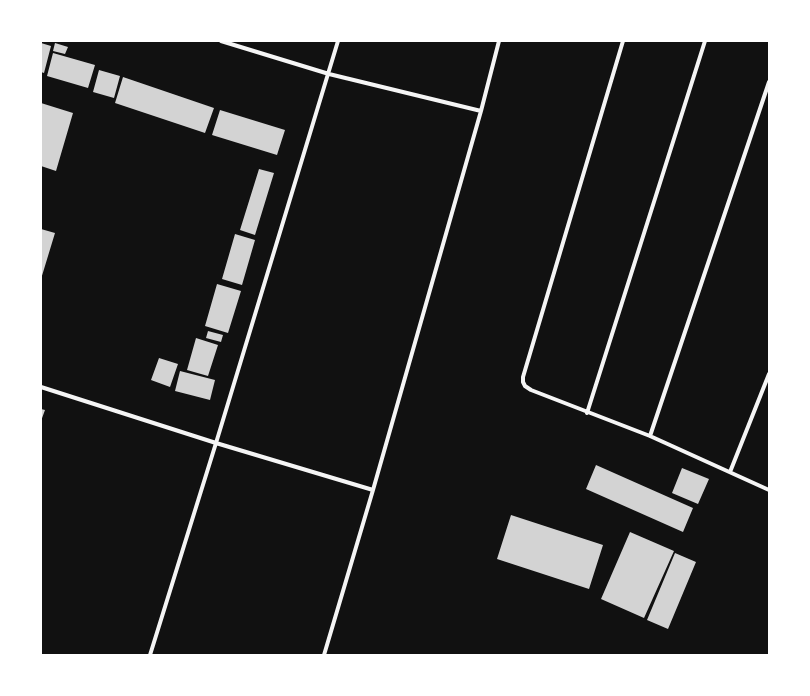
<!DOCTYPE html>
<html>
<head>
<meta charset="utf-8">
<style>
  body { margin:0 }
  #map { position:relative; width:810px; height:696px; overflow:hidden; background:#111; font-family:"Varela Round",sans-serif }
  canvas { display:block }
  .frame { position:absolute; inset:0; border:42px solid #fff; pointer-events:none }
</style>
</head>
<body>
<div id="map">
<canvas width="810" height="696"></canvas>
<div class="frame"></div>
</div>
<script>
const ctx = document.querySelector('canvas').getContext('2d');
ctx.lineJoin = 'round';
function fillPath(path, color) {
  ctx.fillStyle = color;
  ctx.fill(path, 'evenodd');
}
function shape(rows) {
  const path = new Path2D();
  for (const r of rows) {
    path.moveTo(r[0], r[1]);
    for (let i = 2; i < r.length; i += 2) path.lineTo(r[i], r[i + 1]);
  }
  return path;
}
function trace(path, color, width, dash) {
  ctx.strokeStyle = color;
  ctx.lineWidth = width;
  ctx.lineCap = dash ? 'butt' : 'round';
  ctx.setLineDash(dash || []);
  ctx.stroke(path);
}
fillPath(shape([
  [41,43,51,46,44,73,41,72],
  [55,43,68,47,65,54,53,51],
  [53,53,95,65,88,88,47,76],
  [99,70,120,76,114,98,93,92],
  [123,77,214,108,205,133,115,103],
  [41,103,73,113,56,171,41,166],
  [220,110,285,130,277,155,212,135],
  [259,169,274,173,255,235,240,230],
  [41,229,55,233,41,279],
  [235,234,255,240,242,285,222,279],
  [217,284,241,291,228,333,205,326],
  [208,331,223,335,221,342,206,338],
  [196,338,218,345,208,376,187,370],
  [159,358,178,364,170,387,151,380],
  [180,371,215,380,210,400,175,391],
  [41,409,45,410,41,421],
  [596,465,693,508,683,532,586,489],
  [682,468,709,479,698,504,672,493],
  [511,515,603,545,589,589,497,559],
  [630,532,674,551,644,618,601,599],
  [675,553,696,562,668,629,647,620]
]), '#d3d3d3');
trace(shape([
  [221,41,329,74,481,111],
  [623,41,523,377,523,382,525,386,531,390,650,436,769,490],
  [41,387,216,443,373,490],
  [587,413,705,41],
  [650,436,769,82],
  [730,472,769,374],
  [150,655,216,443,338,41],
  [324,655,373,490,481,111,499,41]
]), '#f5f5f5', 4);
</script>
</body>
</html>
